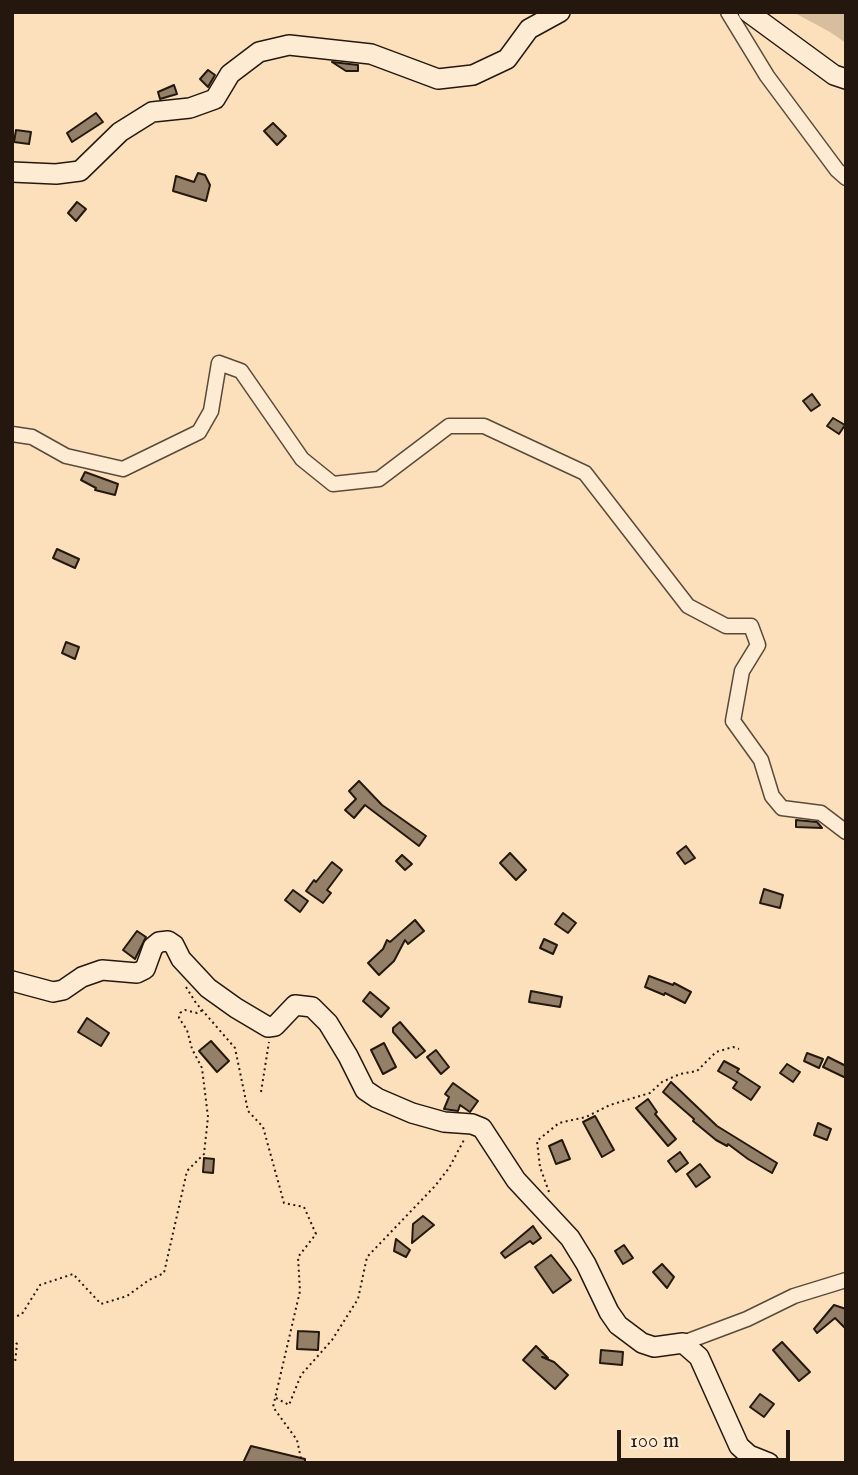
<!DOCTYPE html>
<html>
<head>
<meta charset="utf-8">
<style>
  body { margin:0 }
  #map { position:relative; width:858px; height:1475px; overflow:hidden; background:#fce0bb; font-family:"IM FELL English",serif }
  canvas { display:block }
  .frame { position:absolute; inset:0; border:14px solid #24180e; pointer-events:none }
  .scale { position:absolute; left:617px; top:1430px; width:173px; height:32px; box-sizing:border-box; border:4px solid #24180e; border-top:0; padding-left:9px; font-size:21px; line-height:24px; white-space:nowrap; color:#24180e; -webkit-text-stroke:5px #fdebd3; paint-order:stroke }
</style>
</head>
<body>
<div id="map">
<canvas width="858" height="1475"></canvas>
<div class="frame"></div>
<div class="scale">100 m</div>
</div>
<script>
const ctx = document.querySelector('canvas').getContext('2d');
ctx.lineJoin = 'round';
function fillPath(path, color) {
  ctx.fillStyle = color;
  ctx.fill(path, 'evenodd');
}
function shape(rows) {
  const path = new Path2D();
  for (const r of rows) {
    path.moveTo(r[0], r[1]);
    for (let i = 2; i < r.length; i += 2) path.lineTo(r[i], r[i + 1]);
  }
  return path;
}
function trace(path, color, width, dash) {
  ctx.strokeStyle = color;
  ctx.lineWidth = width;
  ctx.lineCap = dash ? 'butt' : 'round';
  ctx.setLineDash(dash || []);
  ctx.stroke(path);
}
fillPath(shape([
  [793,12,846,12,846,43,830,32]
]), '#d7be9e');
const building = shape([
  [332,62,358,65,358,71,346,71,332,62],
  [208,70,215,75,208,87,200,79,208,70],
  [174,85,177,94,160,99,158,92,174,85],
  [96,113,103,122,72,142,67,133,96,113],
  [273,123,286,136,277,145,264,131,273,123],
  [16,130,31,132,29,144,14,142,16,130],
  [198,173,205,175,210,185,206,201,173,191,176,176,194,182,198,173],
  [77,202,86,209,76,221,68,213,77,202],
  [812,394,820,405,811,411,803,401,812,394],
  [833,418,845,425,839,434,827,426,833,418],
  [85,472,118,484,115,495,95,490,96,488,81,480,85,472],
  [57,549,79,559,75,568,53,558,57,549],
  [66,642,79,647,75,659,62,653,66,642],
  [359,781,382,805,426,836,419,846,365,805,354,818,345,810,356,799,349,791,359,781],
  [796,820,817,822,822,828,796,827,796,820],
  [686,846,695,858,685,864,677,853,686,846],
  [510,853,526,870,516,880,500,863,510,853],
  [402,855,412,864,405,870,396,861,402,855],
  [332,862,342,870,327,890,331,893,323,903,306,891,314,880,316,882,332,862],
  [764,889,783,895,780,908,760,903,764,889],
  [293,890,308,901,300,912,285,900,293,890],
  [563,913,576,923,568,933,555,924,563,913],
  [415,920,424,931,408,944,405,940,394,961,379,975,368,963,383,949,387,940,390,942,415,920],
  [137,931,146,937,135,959,123,950,137,931],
  [544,939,557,945,553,954,540,948,544,939],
  [649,976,673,985,674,983,691,992,685,1003,665,993,664,995,645,987,649,976],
  [531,991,562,997,560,1007,529,1002,531,991],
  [370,992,389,1008,381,1017,363,1001,370,992],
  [87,1018,109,1033,101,1046,78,1032,87,1018],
  [400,1022,425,1051,416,1058,393,1032,393,1028,400,1022],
  [211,1041,229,1061,217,1072,199,1051,211,1041],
  [384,1043,396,1067,383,1074,371,1050,384,1043],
  [436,1050,449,1067,441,1074,427,1057,436,1050],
  [807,1053,823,1059,819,1068,804,1061,807,1053],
  [828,1057,846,1066,846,1078,823,1067,828,1057],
  [724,1061,739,1069,737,1072,760,1087,751,1100,733,1088,737,1082,718,1071,724,1061],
  [787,1064,800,1072,793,1082,780,1073,787,1064],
  [671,1082,717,1126,777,1163,772,1173,748,1159,728,1144,727,1146,716,1140,693,1121,694,1119,663,1092,671,1082],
  [453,1083,478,1101,470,1112,460,1105,458,1111,444,1109,449,1097,445,1094,453,1083],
  [648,1099,657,1112,655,1114,676,1139,668,1146,636,1108,648,1099],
  [595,1116,614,1150,602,1157,583,1122,595,1116],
  [818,1123,831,1129,827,1140,814,1135,818,1123],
  [562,1140,570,1159,556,1164,549,1146,562,1140],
  [680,1152,688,1163,676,1172,668,1161,680,1152],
  [204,1158,214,1159,213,1173,203,1172,204,1158],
  [700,1164,710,1177,696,1187,687,1174,700,1164],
  [423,1216,434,1225,412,1243,413,1224,423,1216],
  [533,1226,541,1238,533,1244,530,1241,505,1258,501,1253,533,1226],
  [396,1239,410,1250,406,1257,394,1251,396,1239],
  [624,1245,633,1258,623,1264,615,1251,624,1245],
  [551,1255,571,1280,553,1293,535,1267,551,1255],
  [662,1264,674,1277,667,1288,653,1272,662,1264],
  [834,1305,846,1309,846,1329,835,1318,817,1333,814,1329,834,1305],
  [298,1331,319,1332,318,1350,297,1349,298,1331],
  [782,1342,810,1372,799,1381,773,1350,782,1342],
  [536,1346,548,1358,542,1357,554,1362,568,1375,555,1389,523,1360,536,1346],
  [601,1350,623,1352,622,1365,600,1363,601,1350],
  [760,1394,774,1404,764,1417,750,1407,760,1394],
  [251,1446,305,1459,305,1463,243,1463,251,1446]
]);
fillPath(building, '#948068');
trace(building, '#24180e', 2);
const street = shape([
  [728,12,767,76,837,170,846,178],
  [12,434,32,437,66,456,123,469,199,432,211,411,219,363,241,371,302,459,333,484,379,479,449,426,484,426,585,473,688,606,726,626,751,626,758,645,742,671,733,721,761,760,772,796,782,808,821,813,846,832],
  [683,1343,747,1319,794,1296,846,1280]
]);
const secondary = shape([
  [748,12,834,75,846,79],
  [12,172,56,174,80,171,120,132,152,112,190,108,215,99,230,74,259,52,289,45,371,54,438,79,473,75,507,59,529,29,560,12],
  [12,981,53,992,63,990,82,977,102,970,137,973,145,969,153,947,159,942,168,941,174,945,181,959,208,988,236,1008,268,1027,275,1026,295,1005,312,1007,328,1023,348,1056,365,1090,377,1098,412,1113,444,1122,472,1124,482,1128,516,1180,570,1238,586,1264,609,1312,618,1325,642,1343,654,1347,683,1343,699,1357,739,1446,749,1455,769,1463]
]);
trace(street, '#5a4a39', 17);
trace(secondary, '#24180e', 22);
trace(shape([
  [186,987,196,1003,235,1048,248,1111,263,1127,284,1203,304,1207,316,1234,298,1257,300,1291,273,1407,297,1440,302,1463],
  [261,1092,269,1042],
  [549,1192,540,1167,537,1141,559,1123,586,1117,610,1105,650,1093,662,1082,680,1074,697,1071,716,1052,733,1047,739,1049],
  [12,1318,22,1314,40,1285,73,1274,101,1304,127,1296,149,1280,164,1273,187,1171,204,1154,208,1117,202,1068,192,1049,187,1030,179,1018,180,1013,185,1010,197,1013,203,1010],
  [12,1339,17,1344,15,1363,12,1363],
  [276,1398,289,1405,301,1375,332,1340,358,1299,367,1257,435,1186,449,1168,465,1138]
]), '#24180e', 2, [2, 3.5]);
trace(street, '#fdebd3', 14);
trace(secondary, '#fdebd3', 19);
</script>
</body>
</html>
